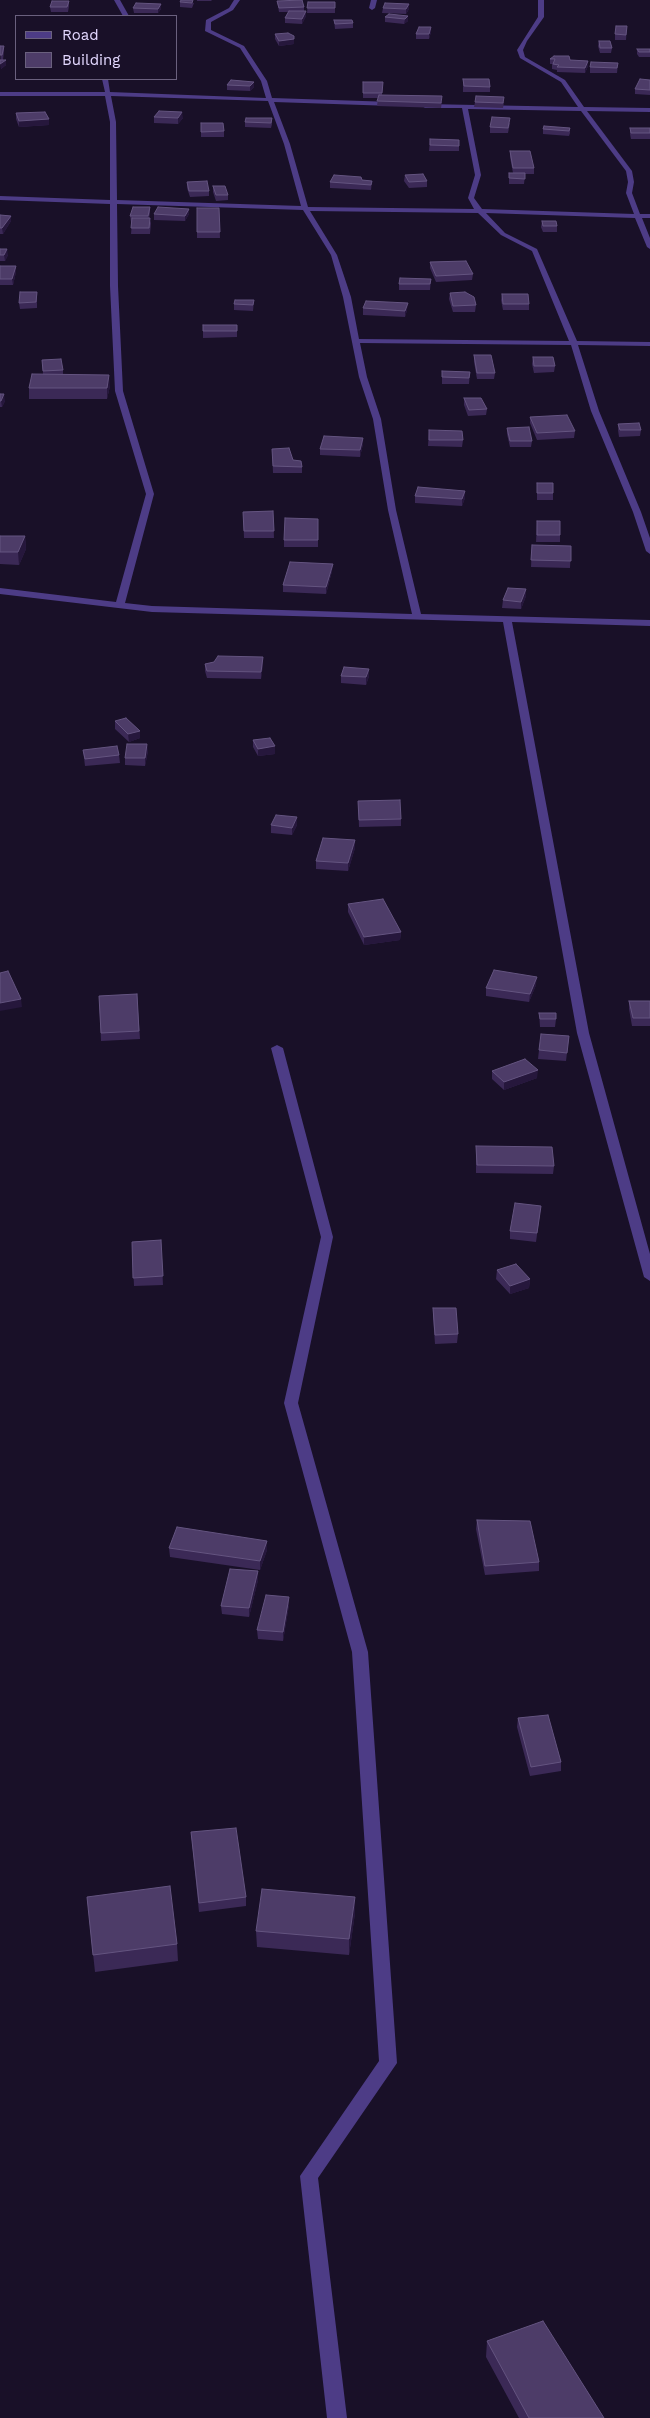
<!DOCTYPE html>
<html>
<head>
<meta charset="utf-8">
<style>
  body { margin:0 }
  #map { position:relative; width:650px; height:2418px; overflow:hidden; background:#191028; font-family:"Work Sans",sans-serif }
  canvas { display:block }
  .legend { position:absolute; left:15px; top:15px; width:162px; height:65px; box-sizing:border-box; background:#191028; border:1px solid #6a607e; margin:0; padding:6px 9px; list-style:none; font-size:15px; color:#e3d8ff }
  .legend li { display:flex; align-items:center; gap:10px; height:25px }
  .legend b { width:25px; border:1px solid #6a607e }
</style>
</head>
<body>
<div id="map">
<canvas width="650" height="2418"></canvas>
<ul class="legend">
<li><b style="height:6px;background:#4d3c86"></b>Road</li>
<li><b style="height:14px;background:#4d3c68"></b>Building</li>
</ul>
</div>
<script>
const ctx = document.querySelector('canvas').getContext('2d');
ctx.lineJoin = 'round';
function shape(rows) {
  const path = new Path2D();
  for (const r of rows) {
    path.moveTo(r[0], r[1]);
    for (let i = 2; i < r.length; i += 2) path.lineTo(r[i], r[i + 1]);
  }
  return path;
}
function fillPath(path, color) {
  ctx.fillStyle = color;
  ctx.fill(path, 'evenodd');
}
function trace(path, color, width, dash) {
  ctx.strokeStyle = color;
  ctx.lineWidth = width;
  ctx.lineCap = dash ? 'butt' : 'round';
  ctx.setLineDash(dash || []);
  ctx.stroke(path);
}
fillPath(shape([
  [114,0,120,0,129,16,123,16,114,0],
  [234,0,240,0,233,10,211,22,211,30,244,46,267,81,272,98,393,102,396,104,393,106,274,102,290,144,308,207,474,209,468,198,475,175,462,108,425,108,422,106,425,104,578,107,561,82,520,58,517,50,538,17,538,0,544,0,544,17,527,41,523,50,525,57,565,80,584,107,650,108,650,112,587,111,632,171,634,182,632,193,640,214,650,214,650,218,642,218,650,238,650,249,647,247,635,218,486,213,505,233,537,249,577,341,650,342,650,346,578,345,599,411,641,512,650,538,650,554,646,551,633,512,591,411,571,345,360,343,367,377,381,419,396,510,421,614,650,620,650,626,512,622,589,1033,650,1254,650,1281,644,1277,577,1033,503,622,152,612,0,594,0,588,116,602,146,494,115,391,110,286,110,204,0,200,0,196,110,200,110,122,105,96,0,96,0,92,105,92,102,79,108,79,110,92,266,98,261,81,240,48,205,31,206,20,229,8,234,0],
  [111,96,268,101,284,144,301,206,117,200,116,122,111,96],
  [468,109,581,111,626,171,628,182,626,193,634,214,482,209,474,198,481,175,468,109],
  [117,204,303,210,331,255,343,297,359,377,373,419,388,510,412,614,152,606,125,603,154,494,123,391,118,286,117,204],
  [310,211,478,213,501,235,532,251,569,341,359,339,351,297,337,255,310,211],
  [371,0,377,0,375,8,372,10,369,8,371,0],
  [277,1045,283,1048,333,1237,298,1403,368,1652,397,2063,318,2178,347,2418,327,2418,300,2176,379,2061,352,1652,284,1403,321,1237,271,1048,277,1045]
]), '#4d3c86');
fillPath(shape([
  [197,0,212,0,211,1,197,1],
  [69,1,69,6,68,12,51,12,50,7],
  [277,1,304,7,304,11,306,11,306,16,302,24,285,23,285,18,288,12,279,12],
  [180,2,194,3,192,8,180,7],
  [308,2,335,2,335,13,307,13],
  [161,4,161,9,158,13,134,13,133,8],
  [383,8,409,9,406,14,382,13],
  [408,16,408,21,404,24,385,22,385,17],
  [334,20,353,23,353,28,335,29],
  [627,26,626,40,615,40,615,34],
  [431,32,429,39,416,39,416,34],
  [275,34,294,39,294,44,279,46,275,39],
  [599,41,612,48,611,53,600,53,598,46],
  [0,46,4,46,4,51,3,60,6,65,1,69],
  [637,49,650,49,650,57,639,57,637,54],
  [550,59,588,61,588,66,585,73,557,72,557,70,552,69,552,64,550,64],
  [618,63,617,73,590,73,590,67],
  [463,79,490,87,490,92,463,92],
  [231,80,254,87,250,91,227,90,227,85],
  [650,80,650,95,635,94,635,89],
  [363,82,383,82,382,95,442,102,441,108,377,106,378,98,363,98],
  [475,102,504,102,503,108,474,107],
  [16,113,49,119,49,125,19,127,16,119],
  [154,117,183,118,178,124,154,123],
  [272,118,272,124,271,128,245,127,245,122],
  [201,123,224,131,224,137,201,137],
  [510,123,508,133,490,133,490,127],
  [570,128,570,133,569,136,543,134,543,129],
  [630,128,650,128,650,139,631,139,630,134],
  [430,139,459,140,459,151,429,151],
  [510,151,534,168,534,174,525,174,524,184,509,184,509,173,513,173,510,157],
  [405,175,427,181,427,187,409,188,404,181],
  [362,180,372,181,371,190,330,188,330,182],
  [187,182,209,191,209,196,190,197,187,188],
  [213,186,228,195,228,200,216,201,213,192],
  [150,207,150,213,149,218,151,223,150,234,131,234,132,222,131,222,130,216],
  [197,208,219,208,220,238,197,238],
  [189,209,189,214,185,221,154,220,154,214],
  [0,215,11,216,11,221,3,234,0,234],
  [542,221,557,226,557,232,543,232,541,227],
  [0,249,8,255,5,261,0,261],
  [430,262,473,274,472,280,436,282,430,268],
  [0,266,16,266,16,272,13,285,0,285],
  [431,279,430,290,399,290,399,284],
  [37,292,37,308,20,309,19,303],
  [450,293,476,305,475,312,453,312,449,299],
  [502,294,529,304,529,310,503,310,501,300],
  [254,300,253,311,234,310,234,304],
  [363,308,407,310,405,317,363,315],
  [203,325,237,325,237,337,203,338],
  [474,355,495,373,494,379,477,379,474,362],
  [533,357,555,366,554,372,534,373,532,364],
  [42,360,63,370,63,374,110,386,107,399,29,399,29,388,43,374],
  [442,371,470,372,469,384,442,384],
  [0,394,5,401,2,407,0,407],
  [464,398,487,409,486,415,468,416,464,405],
  [530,417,575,431,574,438,537,440,530,423],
  [618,424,641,430,640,436,619,437,618,430],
  [507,428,532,441,531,447,510,447,507,434],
  [429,430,463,440,462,447,428,446],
  [363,444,360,457,320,455,320,449],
  [272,449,293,460,302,467,302,473,273,473],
  [537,483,553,493,553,500,537,500],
  [465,491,465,498,462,506,415,503,415,496],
  [273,511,274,538,244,538,243,512],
  [318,519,318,547,284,547,284,540],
  [537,521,560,535,560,542,536,542],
  [0,536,25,536,26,549,19,565,0,564],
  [532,545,571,546,570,568,531,567],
  [332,571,326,594,283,592,283,585],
  [526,589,526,596,521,609,502,608,503,600],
  [214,662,263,664,261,679,207,678,205,671,205,664],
  [341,676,369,676,366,685,341,683],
  [115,721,140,738,129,742,115,729],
  [253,740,275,746,275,754,258,756,253,747],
  [83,750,119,755,120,763,85,766],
  [148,751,145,766,125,765,125,758],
  [358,801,401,819,401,826,359,827],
  [271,825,297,825,292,835,271,833],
  [355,840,355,848,348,871,316,869,316,861],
  [348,904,401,932,400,940,364,945,348,912],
  [536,985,529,1002,486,996,486,988],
  [137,994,140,1039,101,1041,99,996],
  [629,1001,650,1001,650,1026,632,1026,629,1009],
  [539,1013,556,1019,555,1027,540,1027],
  [569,1036,566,1061,538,1059,539,1050],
  [492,1071,537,1078,504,1090,492,1079],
  [476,1146,554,1166,553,1174,476,1173],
  [541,1206,536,1242,510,1239,510,1231],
  [161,1240,163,1285,134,1286,132,1242],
  [497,1270,530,1279,529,1288,510,1294,496,1279],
  [433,1308,458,1334,457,1343,435,1344,433,1317],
  [477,1520,539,1562,539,1571,485,1575,476,1529],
  [267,1541,267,1550,260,1570,170,1557,169,1548],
  [258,1580,249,1617,222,1614,221,1606],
  [289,1605,283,1641,258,1639,257,1630],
  [518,1718,561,1762,561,1771,530,1776,517,1727],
  [191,1832,246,1897,246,1906,199,1912],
  [87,1897,177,1944,178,1961,95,1972],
  [355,1913,349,1955,257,1947,256,1931],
  [487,2341,604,2418,519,2418,486,2357]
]), '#3b2956');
fillPath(shape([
  [161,4,161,9,158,13,158,9],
  [409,4,409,9,406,14,406,9],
  [306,11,306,16,302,24,302,19],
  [408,16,408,21,404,24,405,19],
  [431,27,431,32,429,39,429,34],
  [294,39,294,44,279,46,279,41],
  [6,60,6,65,1,69,0,64],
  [588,61,588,66,585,73,585,68],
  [254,82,254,87,250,91,250,86],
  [182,112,183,118,178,124,178,118],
  [49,119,49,125,19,127,19,121],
  [189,209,189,214,185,221,185,216],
  [11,216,11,221,3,234,2,228],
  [7,249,8,255,5,261,4,255],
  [16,266,16,272,13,285,12,279],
  [408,303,407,310,405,317,405,311],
  [109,375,110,386,107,399,107,388],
  [4,394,5,401,2,407,1,401],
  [363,438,363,444,360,457,360,450],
  [465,491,465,498,462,506,462,499],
  [25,536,26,549,19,565,18,552],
  [333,564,332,571,326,594,326,587],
  [526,589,526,596,521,609,521,602],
  [263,657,263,664,261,679,261,672],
  [369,669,369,676,366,685,366,677],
  [140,731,140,738,129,742,128,734],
  [147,744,148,751,145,766,145,758],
  [275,746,275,754,258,756,258,749],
  [297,817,297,825,292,835,292,828],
  [355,840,355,848,348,871,348,863],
  [401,932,400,940,364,945,364,937],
  [537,977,536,985,529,1002,530,994],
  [21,999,22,1007,0,1011,0,1003],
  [538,1070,537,1078,504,1090,504,1082],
  [530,1279,529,1288,510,1294,510,1286],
  [267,1541,267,1550,260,1570,260,1561],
  [258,1571,258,1580,249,1617,249,1608],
  [289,1597,289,1605,283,1641,283,1632],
  [355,1897,355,1913,349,1955,349,1939]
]), '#26173c');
const building = shape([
  [181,0,193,0,192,3,180,2,181,0],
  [302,0,304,7,279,8,277,1,302,0],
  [52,1,69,1,67,7,50,7,52,1],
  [308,2,335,2,335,8,307,8,308,2],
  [136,3,161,4,158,9,133,8,136,3],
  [385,3,409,4,406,9,383,8,385,3],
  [289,11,306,11,302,19,285,18,289,11],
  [389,14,408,16,405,19,385,17,389,14],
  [334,20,352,20,353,23,335,24,334,20],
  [616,26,627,26,626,35,615,34,616,26],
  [419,27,431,27,429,34,416,34,419,27],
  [288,33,294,36,294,39,279,41,275,34,288,33],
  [599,41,610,41,612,48,600,48,599,41],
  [0,46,4,46,2,55,0,55,0,46],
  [637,49,650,49,650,52,639,52,637,49],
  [554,56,569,56,570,60,588,61,585,68,557,67,559,65,553,64,555,59,550,59,554,56],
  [0,60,6,60,0,64,0,60],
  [591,62,618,63,617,68,590,67,591,62],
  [463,79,489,79,490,87,464,86,463,79],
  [640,79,650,80,650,90,635,89,640,79],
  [231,80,254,82,250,86,227,85,231,80],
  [363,82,383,82,382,93,363,93,363,82],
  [379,95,442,96,441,103,377,101,379,95],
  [476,96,504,97,503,103,475,102,476,96],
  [159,111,182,112,178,118,154,117,159,111],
  [45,112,49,119,19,121,16,113,45,112],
  [492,117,510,118,508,128,490,127,492,117],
  [246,118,272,118,271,123,245,122,246,118],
  [201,123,223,123,224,131,201,132,201,123],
  [544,126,570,128,569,131,543,129,544,126],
  [630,128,650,128,650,133,631,133,630,128],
  [430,139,459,140,459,146,430,145,430,139],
  [510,151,530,151,534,168,513,168,510,151],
  [509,173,525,173,525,179,509,178,509,173],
  [423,174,427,181,409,182,405,175,423,174],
  [334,175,361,177,362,180,372,181,371,185,330,182,334,175],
  [207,181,209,191,189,191,187,182,207,181],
  [213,186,225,186,228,195,216,195,213,186],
  [133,207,150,207,148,216,130,216,133,207],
  [158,207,189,209,185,216,154,214,158,207],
  [197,208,219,208,220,232,197,232,197,208],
  [0,215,11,216,2,228,0,228,0,215],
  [132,218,150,218,149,228,131,228,132,218],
  [542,221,556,221,557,226,543,226,542,221],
  [0,249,7,249,4,255,0,255,0,249],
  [466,261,473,274,436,276,430,262,466,261],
  [0,266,16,266,12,279,0,279,0,266],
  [400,278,431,279,430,284,399,284,400,278],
  [20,292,37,292,36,302,19,303,20,292],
  [465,292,474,297,476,305,453,306,450,293,465,292],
  [502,294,528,294,529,304,503,304,502,294],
  [235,300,254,300,253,305,234,304,235,300],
  [366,301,408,303,405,311,363,308,366,301],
  [203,325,237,325,237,331,203,331,203,325],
  [474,355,491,355,495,373,477,373,474,355],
  [533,357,553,357,555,366,534,366,533,357],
  [61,359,63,370,43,371,42,360,61,359],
  [442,371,470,372,469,378,442,377,442,371],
  [32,374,109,375,107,388,29,388,32,374],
  [0,394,4,394,1,401,0,401,0,394],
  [464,398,481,398,487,409,469,410,464,398],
  [567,415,575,431,537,433,530,417,567,415],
  [639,423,641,430,620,430,618,424,639,423],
  [529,427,532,441,510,441,507,428,529,427],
  [429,430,462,431,463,440,429,440,429,430],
  [324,436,363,438,360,450,320,449,324,436],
  [289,448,293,460,301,461,302,467,273,466,272,449,289,448],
  [537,483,553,483,553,493,537,493,537,483],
  [418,487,465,491,462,499,415,496,418,487],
  [273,511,274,531,244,531,243,512,273,511],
  [285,518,318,519,318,540,284,540,285,518],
  [537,521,560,521,560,535,537,535,537,521],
  [0,536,25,536,18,552,0,552,0,536],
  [532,545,571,546,571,561,531,560,532,545],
  [290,562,333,564,326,587,283,585,290,562],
  [508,588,526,589,521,602,503,600,508,588],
  [218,656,263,657,261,672,207,671,205,664,214,662,218,656],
  [344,667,369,669,366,677,341,676,344,667],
  [126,718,140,731,128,734,115,721,126,718],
  [270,738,275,746,258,749,253,740,270,738],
  [127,744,147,744,145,758,125,758,127,744],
  [117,746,119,755,85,759,83,750,117,746],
  [400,800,401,819,359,820,358,801,400,800],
  [276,815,297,817,292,828,271,825,276,815],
  [323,838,355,840,348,863,316,861,323,838],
  [383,899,401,932,364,937,348,904,383,899],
  [494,970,537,977,530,994,486,988,494,970],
  [8,971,21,999,0,1003,0,973,8,971],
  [137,994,139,1031,101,1033,99,996,137,994],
  [629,1001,650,1001,650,1018,633,1018,629,1001],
  [539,1013,556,1013,556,1019,540,1019,539,1013],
  [541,1034,569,1036,567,1053,539,1050,541,1034],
  [525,1059,538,1070,504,1082,492,1071,525,1059],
  [476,1146,552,1147,554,1166,477,1165,476,1146],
  [515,1203,541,1206,537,1233,510,1231,515,1203],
  [161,1240,163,1276,133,1278,132,1242,161,1240],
  [516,1264,530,1279,510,1286,497,1270,516,1264],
  [433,1308,456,1308,458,1334,435,1335,433,1308],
  [477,1520,530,1521,539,1562,485,1566,477,1520],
  [177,1527,267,1541,260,1561,169,1548,177,1527],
  [230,1569,258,1571,249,1608,221,1606,230,1569],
  [266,1595,289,1597,283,1632,257,1630,266,1595],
  [548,1715,561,1762,531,1767,518,1718,548,1715],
  [236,1828,246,1897,199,1903,191,1832,236,1828],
  [170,1886,177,1944,93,1955,87,1897,170,1886],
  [262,1889,355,1897,349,1939,256,1931,262,1889],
  [543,2321,604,2418,529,2418,487,2341,543,2321]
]);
fillPath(building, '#4d3c68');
trace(building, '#645480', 1);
</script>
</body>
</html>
